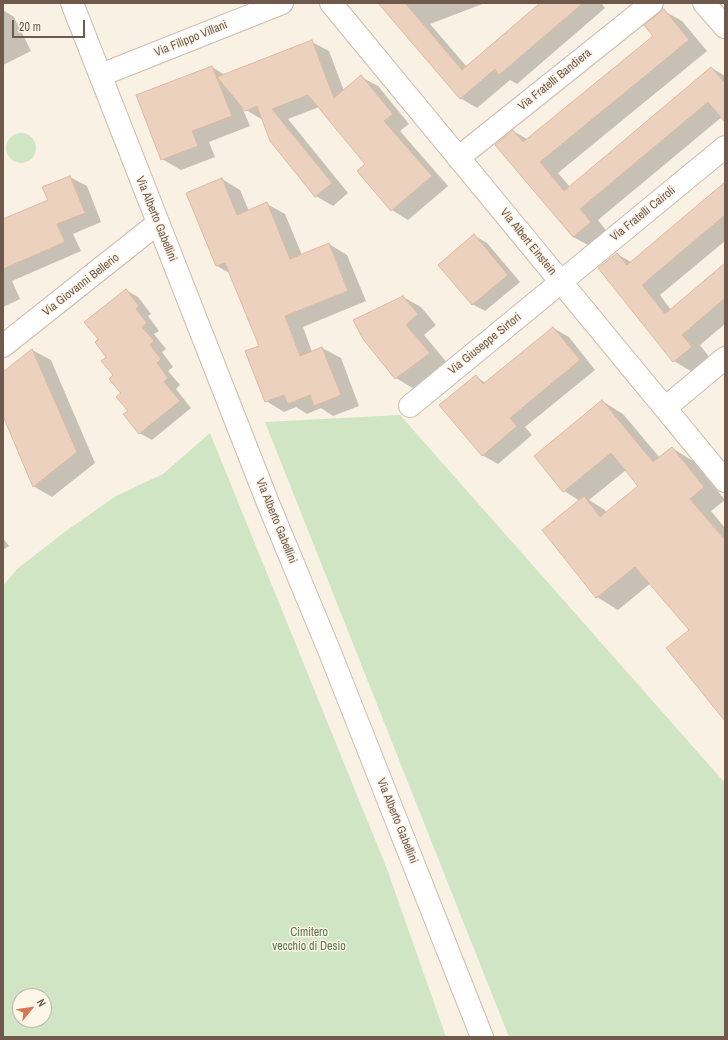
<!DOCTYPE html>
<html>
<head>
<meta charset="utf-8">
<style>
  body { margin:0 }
  #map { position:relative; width:728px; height:1040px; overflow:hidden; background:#f9f1e3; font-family:"Archivo Narrow",sans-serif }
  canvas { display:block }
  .frame { position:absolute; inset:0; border:4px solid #6f594c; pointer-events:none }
  .north { position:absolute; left:12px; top:988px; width:40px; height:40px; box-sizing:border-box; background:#fdf6e9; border:1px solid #c4b7aa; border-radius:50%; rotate:61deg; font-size:11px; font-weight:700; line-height:16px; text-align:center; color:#6f594c }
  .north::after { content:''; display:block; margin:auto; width:14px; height:18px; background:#d77655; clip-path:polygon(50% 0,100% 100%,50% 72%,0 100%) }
  .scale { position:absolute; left:12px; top:20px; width:73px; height:18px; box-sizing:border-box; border:2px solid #6f594c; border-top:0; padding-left:5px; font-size:12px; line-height:14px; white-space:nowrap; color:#6f594c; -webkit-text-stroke:3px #fdf6e9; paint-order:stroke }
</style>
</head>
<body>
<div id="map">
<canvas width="728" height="1040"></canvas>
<div class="frame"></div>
<div class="north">N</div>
<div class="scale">20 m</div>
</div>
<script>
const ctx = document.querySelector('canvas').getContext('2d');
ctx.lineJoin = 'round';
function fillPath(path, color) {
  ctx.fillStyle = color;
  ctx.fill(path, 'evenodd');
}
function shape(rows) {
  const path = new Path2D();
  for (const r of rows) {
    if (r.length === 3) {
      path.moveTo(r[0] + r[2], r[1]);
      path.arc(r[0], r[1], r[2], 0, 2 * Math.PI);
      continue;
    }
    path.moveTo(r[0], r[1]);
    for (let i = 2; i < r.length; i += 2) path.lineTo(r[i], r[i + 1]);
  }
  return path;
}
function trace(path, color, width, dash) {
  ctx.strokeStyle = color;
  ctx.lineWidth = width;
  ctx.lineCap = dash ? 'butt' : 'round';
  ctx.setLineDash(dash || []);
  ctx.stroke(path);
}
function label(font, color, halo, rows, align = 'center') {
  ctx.font = font + ' "Archivo Narrow",sans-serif';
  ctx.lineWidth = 3;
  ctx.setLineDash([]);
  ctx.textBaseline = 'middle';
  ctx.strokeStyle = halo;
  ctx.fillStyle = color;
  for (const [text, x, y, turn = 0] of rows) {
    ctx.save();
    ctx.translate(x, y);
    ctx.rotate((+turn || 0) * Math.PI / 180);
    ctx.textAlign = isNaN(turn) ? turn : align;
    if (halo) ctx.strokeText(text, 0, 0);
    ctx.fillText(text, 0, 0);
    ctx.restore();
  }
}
fillPath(shape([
  [21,148,15],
  [400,415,725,783,725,1037,509,1037,265,422],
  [210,433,387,869,446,1037,3,1037,3,586,17,569,66,531,116,496,163,474],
  [20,996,44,996,44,1020,20,1020]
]), '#d0e5c3');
fillPath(shape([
  [390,3,485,3,430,24,467,67,542,3,601,3,605,8,517,84,510,80,477,108,460,98],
  [3,10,14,17,31,51,3,65],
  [664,11,682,21,707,51,558,173,570,187,712,68,725,76,725,117,723,116,598,220,608,233,592,247,573,237,513,131,527,139,655,36],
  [312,42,329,51,344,91,361,77,378,86,409,124,400,131,448,186,408,220,392,210,366,164,319,107,288,119,348,193,333,206,316,196,263,120,246,110,241,105,250,126,209,142,215,157,181,170,162,159,212,67,225,75],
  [70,177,87,186,101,222,73,234,81,251,12,281,20,299,3,307,3,221,49,201],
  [222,179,240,190,249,211,267,204,285,214,302,255,329,244,347,255,366,301,303,327,312,352,322,348,341,358,359,406,333,416,321,408,307,414,296,407,284,412,266,401,260,346,231,274,217,266],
  [725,184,725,241,660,295,671,310,725,265,725,324,700,345,710,358,692,372,674,361,617,254,631,262],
  [475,236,487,243,520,282,485,311,472,304],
  [126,290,138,297,151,314,148,316,159,331,154,334,166,349,162,352,173,367,168,371,180,385,176,389,191,408,152,440,139,433,129,411,100,339],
  [403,297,421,307,436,325,424,335,448,364,414,389,396,378],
  [553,328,569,337,595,370,525,427,532,435,498,464,482,455,476,377,486,383],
  [32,350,51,360,95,463,52,497,33,486,3,414,3,374],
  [602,401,623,414,660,458,672,448,693,461,725,500,711,511,725,528,725,716,690,630,651,583,618,610,597,597,580,501,564,491],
  [626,470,640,486,607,513,605,510,589,500],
  [3,538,9,546,3,550]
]), '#0003');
const building = shape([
  [378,3,405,3,462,70,540,3,583,3,499,75,495,69,460,99,378,3],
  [664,9,689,40,540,162,564,191,711,67,725,83,725,122,708,102,580,209,591,222,573,237,495,145,513,130,523,142,653,36,644,25,664,9],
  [312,40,334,98,361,75,393,114,384,121,432,176,391,211,357,171,365,164,308,95,272,109,332,183,315,197,270,141,257,106,245,111,217,77,312,40],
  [212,66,232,116,192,131,198,146,161,160,136,95,212,66],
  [70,176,85,213,57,224,65,242,3,269,3,219,48,200,42,187,70,176],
  [222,178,237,215,267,202,290,259,329,243,348,291,285,316,300,356,322,347,341,395,314,406,310,395,288,404,284,395,265,402,245,351,259,346,225,263,216,266,186,193,222,178],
  [725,182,725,215,642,285,665,314,725,263,725,298,682,335,692,347,673,362,598,268,617,253,627,265,725,182],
  [474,234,508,275,472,305,438,265,474,234],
  [126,289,139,306,136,309,147,323,142,327,154,341,150,345,161,359,157,363,168,378,164,382,180,401,139,434,123,414,128,411,116,397,121,393,109,379,113,375,101,361,106,357,95,342,98,339,84,322,126,289],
  [403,296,418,314,406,325,430,353,395,379,363,339,353,320,403,296],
  [553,327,580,360,510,418,517,426,482,456,439,405,476,375,483,384,553,327],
  [32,349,77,452,33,487,3,416,3,372,32,349],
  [602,400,653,462,672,447,704,487,690,499,725,540,725,721,666,648,689,630,635,567,596,598,542,530,584,496,600,517,638,486,611,453,563,492,534,456,602,400]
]);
fillPath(building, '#ecd2be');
trace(building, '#ddb9a0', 1);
const minor = shape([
  [72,3,268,503,331,655,482,1037],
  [331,3,725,481],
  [704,3,725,27],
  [101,75,282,3],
  [458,158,652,3],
  [3,346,158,223],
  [410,406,725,147],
  [665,408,725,358]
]);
trace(minor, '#ccbcae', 24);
trace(minor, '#fff', 22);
label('12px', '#6f594c', '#fdf6e9', [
  ["Via Filippo Villani",191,39,-22],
  ["Via Fratelli Bandiera",555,80,-39],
  ["Via Fratelli Cairoli",643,214,-39],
  ["Via Alberto Gabellini",156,219,68],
  ["Via Albert Einstein",528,242,51],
  ["Via Giovanni Bellerio",81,285,-38],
  ["Via Giuseppe Sirtori",485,344,-39],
  ["Via Alberto Gabellini",276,521,68],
  ["Via Alberto Gabellini",397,821,68]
]);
label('12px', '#557948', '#fdf6e9', [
  ["Cimitero",309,933],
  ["vecchio di Desio",309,947]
]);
</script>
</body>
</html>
